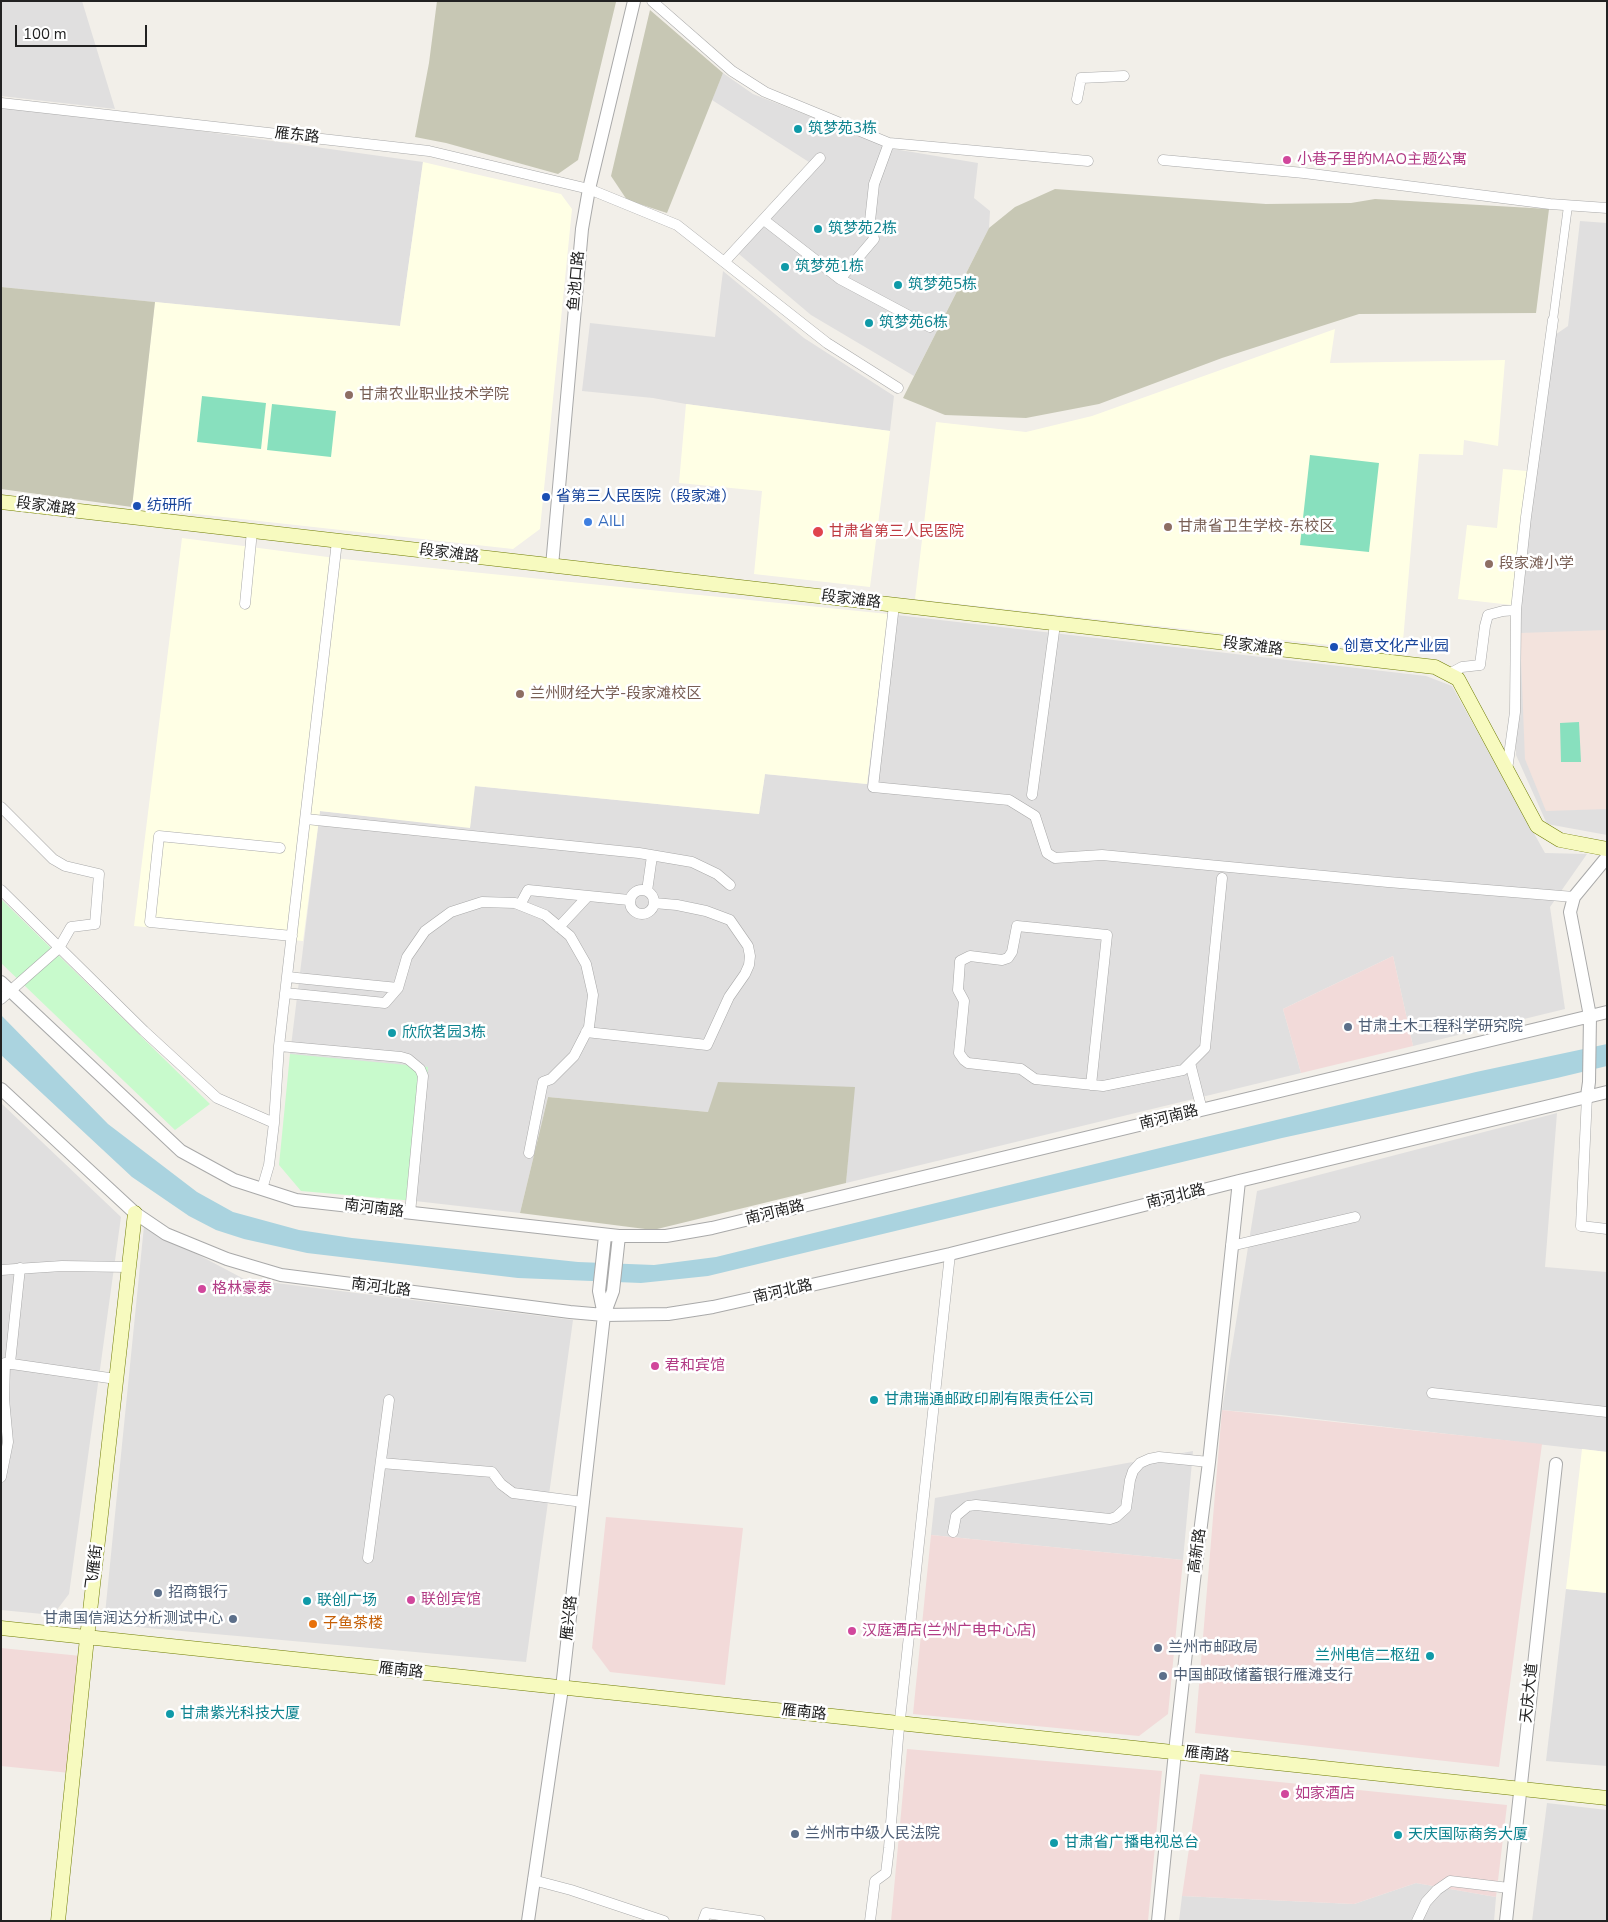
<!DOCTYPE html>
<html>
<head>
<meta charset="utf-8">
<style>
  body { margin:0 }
  #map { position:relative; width:1608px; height:1922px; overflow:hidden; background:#f2efe9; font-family:"Nunito Sans",sans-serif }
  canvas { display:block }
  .frame { position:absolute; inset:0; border:2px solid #222; pointer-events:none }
  .scale { position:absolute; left:15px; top:25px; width:132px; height:22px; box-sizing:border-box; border:2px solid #222; border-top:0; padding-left:6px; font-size:15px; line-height:18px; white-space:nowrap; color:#222; -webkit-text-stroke:4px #fff; paint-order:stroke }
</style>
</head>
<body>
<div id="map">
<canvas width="1608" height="1922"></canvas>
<div class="frame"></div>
<div class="scale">100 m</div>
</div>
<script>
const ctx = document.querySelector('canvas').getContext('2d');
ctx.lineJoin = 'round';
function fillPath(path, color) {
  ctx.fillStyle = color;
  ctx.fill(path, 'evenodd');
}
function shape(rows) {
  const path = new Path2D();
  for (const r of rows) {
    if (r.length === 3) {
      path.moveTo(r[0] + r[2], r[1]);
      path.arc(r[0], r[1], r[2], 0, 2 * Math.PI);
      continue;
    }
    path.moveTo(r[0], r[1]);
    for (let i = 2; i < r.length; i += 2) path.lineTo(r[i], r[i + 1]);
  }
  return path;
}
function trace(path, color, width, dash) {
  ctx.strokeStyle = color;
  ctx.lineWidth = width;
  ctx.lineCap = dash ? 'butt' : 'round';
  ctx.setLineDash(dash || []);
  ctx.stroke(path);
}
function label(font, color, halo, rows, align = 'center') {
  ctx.font = font + ' "Nunito Sans","Noto Sans SC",sans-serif';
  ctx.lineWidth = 5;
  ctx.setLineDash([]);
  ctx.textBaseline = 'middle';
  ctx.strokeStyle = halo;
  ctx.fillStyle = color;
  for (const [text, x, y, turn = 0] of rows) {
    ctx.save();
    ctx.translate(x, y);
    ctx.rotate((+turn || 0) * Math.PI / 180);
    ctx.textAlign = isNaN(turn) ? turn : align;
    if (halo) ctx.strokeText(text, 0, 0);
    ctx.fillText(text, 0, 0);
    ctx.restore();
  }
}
fillPath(shape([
  [1,1,82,1,115,109,1,96],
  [723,73,753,94,894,149,978,163,974,198,990,211,989,228,914,376,811,315,733,249,812,164,712,100],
  [7,104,423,162,400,326,1,287,1,106],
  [1580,221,1607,223,1607,835,1547,824,1516,755,1515,613,1552,337,1568,326],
  [723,271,804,338,894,396,890,431,686,404,653,398,582,391,590,323,715,337],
  [888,614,1426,676,1452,686,1545,853,1587,854,1550,907,1565,1009,1413,1046,1393,956,1283,1009,1301,1073,846,1183,854,1087,708,1112,548,1097,520,1213,415,1201,290,1054,320,811,470,827,474,786,759,814,765,774,867,784],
  [1,1103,121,1217,69,1594,53,1615,1,1610],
  [1557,1113,1545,1267,1607,1272,1607,1452,1281,1415,1222,1410,1257,1191],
  [144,1226,244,1279,573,1320,526,1662,104,1624],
  [1193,1451,1183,1560,931,1535,935,1498],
  [1566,1589,1607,1593,1607,1766,1546,1761],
  [1547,1803,1607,1810,1607,1921,1532,1921],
  [1416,1883,1496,1897,1494,1921,1179,1921,1182,1896,1354,1904]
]), '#e0dfdf');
fillPath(shape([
  [1393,956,1413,1046,1301,1073,1283,1009],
  [1222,1410,1542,1444,1499,1767,1195,1733],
  [606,1517,743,1528,725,1685,610,1672,592,1648],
  [931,1535,1183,1560,1168,1714,1139,1736,913,1714],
  [1,1648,81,1656,70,1773,1,1766],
  [907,1749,1162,1771,1148,1921,891,1921],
  [1200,1774,1507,1805,1496,1897,1416,1883,1354,1904,1182,1896]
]), '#f2dad9');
fillPath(shape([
  [423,162,561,194,572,209,540,529,513,549,132,507,155,302,400,326],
  [1335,329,1330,363,1505,360,1498,446,1464,440,1463,455,1419,454,1402,653,915,599,936,422,1026,432,1092,416],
  [686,404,890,431,870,587,754,574,762,491,679,483],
  [1503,469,1527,471,1512,605,1458,599,1467,525,1497,528],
  [182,538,343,559,888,614,867,784,765,774,759,814,475,786,470,828,320,811,303,941,134,926],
  [1582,1449,1607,1452,1607,1593,1566,1589]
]), '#ffffe5');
fillPath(shape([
  [1607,630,1607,809,1546,811,1525,759,1520,633]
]), '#f3e3dd');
fillPath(shape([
  [437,1,616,2,578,160,558,174,446,143,415,137,429,63],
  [650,10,723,73,667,213,627,200,611,176],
  [1055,189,1266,204,1351,203,1375,199,1549,209,1536,313,1359,314,1222,358,1099,404,1026,418,945,415,903,398,989,228,1015,207],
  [1,287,155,302,132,507,1,489],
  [718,1082,855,1087,846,1183,653,1230,520,1213,548,1097,708,1112]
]), '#c7c7b4');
fillPath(shape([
  [1,899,210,1104,175,1130,1,963],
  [290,1054,428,1067,415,1201,301,1191,279,1165]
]), '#c8facc');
fillPath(shape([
  [202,396,266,403,261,449,197,442],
  [272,404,336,411,331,457,267,450],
  [1310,455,1379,463,1369,552,1300,545],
  [1579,722,1581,762,1561,762,1560,723]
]), '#88e0be');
fillPath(shape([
  [1,1015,108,1124,197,1192,233,1212,299,1230,352,1238,578,1262,654,1265,716,1257,1160,1148,1476,1072,1607,1044,1607,1066,1557,1078,1282,1138,708,1276,641,1283,518,1278,307,1253,244,1239,216,1230,189,1216,132,1177,1,1055]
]), '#aad3df');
const pedestrian = shape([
  [1553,320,1568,206]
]);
const minor = shape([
  [652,1,732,71,765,92,889,143,1088,161],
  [1077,99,1081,78,1124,76],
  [1,103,429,151,589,189,677,225,827,343,898,388],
  [1163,160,1304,173,1550,204,1607,208],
  [764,220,840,279,930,327],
  [725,261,820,158],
  [840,279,874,239,870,221,874,184,889,143],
  [245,604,252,531],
  [894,605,873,787,1009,800,1035,816,1047,853,1055,858,1102,855,1388,882,1574,897],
  [1449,674,1462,667,1480,665,1485,626,1488,615,1503,611,1516,610],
  [1507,770,1515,712,1516,610,1526,517,1553,320],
  [1032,795,1055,624],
  [1,807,53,859,65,866,99,874,95,924,71,927,59,948,1,999],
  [306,819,639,853,692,862,717,874,730,885],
  [280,848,159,836,150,922,292,936],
  [642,902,12],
  [1,890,144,1031,217,1098,274,1123],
  [647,891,652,856],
  [520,905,528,890,629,900],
  [559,927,588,896],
  [287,977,398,988],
  [285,993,385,1003,398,988,407,957,425,931,451,912,482,902,515,903,545,915,570,936,586,964,593,995,589,1027,574,1056,551,1079,543,1082,529,1153],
  [586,1032,707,1045,729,997,745,974,749,965,750,956,748,946,730,920,706,911,677,905,654,903],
  [279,1046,401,1057,408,1059,420,1069,423,1076,410,1213],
  [1190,1063,1202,1110],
  [1091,1085,1107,935,1017,926,1012,952,1008,958,1002,960,970,956,960,961,958,990,964,1001,959,1053,964,1060,968,1063,1021,1069,1035,1079,1103,1086,1183,1070,1205,1048,1222,878],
  [1587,1096,1581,1226,1607,1229],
  [262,1189,269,1165,274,1123,279,1046,337,541],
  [1231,1246,1355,1217],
  [1,1270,62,1266,129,1267],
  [10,1363,20,1268],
  [1432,1393,1607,1412],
  [381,1463,492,1472,501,1484,513,1493,583,1502],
  [1,1477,8,1442,4,1399,5,1363,116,1379],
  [953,1532,956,1516,968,1506,976,1505,1110,1519,1116,1517,1126,1508,1130,1480,1133,1471,1140,1463,1149,1459,1159,1457,1209,1462],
  [368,1558,389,1400],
  [533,1880,571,1890,664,1921],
  [703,1921,706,1913,760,1921],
  [870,1921,875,1881,886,1873,889,1848,898,1738,950,1254],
  [1417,1921,1426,1902,1437,1890,1450,1881,1509,1888]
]);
const tertiary = shape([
  [552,566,582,229,589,189,634,1],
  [1,982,181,1151,234,1180,296,1200,619,1236,666,1236,712,1228,1607,1012],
  [1,1089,135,1213,166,1234,227,1259,281,1275,570,1312,604,1315,668,1314,713,1307,950,1254,1239,1181,1607,1092],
  [1587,1096,1589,1082,1590,1016,1570,912,1574,897,1607,857],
  [604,1315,599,1291,605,1236],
  [528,1921,562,1688,604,1315,613,1291,619,1236],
  [1158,1921,1175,1752,1194,1580,1209,1462,1239,1181],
  [1506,1921,1556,1464]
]);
const secondary = shape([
  [1,502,1435,667,1458,679,1537,826,1560,840,1607,849],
  [1,1628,1607,1798],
  [58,1921,87,1638,135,1213]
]);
trace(pedestrian, '#a9a9a9', 9);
trace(minor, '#a9a9a9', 11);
trace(tertiary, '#a9a9a9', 14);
trace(secondary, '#707d05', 15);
trace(pedestrian, '#fff', 8);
trace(minor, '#fff', 10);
trace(tertiary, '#fff', 12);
trace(secondary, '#f7fabf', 14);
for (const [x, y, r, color] of [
  [798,129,5,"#0f9aa8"],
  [1287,160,5,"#d1479c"],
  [818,229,5,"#0f9aa8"],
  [785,267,5,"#0f9aa8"],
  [898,285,5,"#0f9aa8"],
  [869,323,5,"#0f9aa8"],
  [349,395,5,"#8d6e63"],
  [546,497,5,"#1a4fb4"],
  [137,506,5,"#1a4fb4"],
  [588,522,5,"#3f7fe0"],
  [1168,527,5,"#8d6e63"],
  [818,532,6,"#e0444e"],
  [1489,564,5,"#8d6e63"],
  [1334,647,5,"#1a4fb4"],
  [520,694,5,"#8d6e63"],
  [1348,1027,5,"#5c6f8a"],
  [392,1033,5,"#0f9aa8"],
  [202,1289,5,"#d1479c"],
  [655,1366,5,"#d1479c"],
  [874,1400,5,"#0f9aa8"],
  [158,1593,5,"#5c6f8a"],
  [411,1600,5,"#d1479c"],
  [307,1601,5,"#0f9aa8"],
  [233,1619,5,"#5c6f8a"],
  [313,1624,5,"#e8710a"],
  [852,1631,5,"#d1479c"],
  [1158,1648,5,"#5c6f8a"],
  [1430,1656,5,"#0f9aa8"],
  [1163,1676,5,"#5c6f8a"],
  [170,1714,5,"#0f9aa8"],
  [1285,1794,5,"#d1479c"],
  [795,1834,5,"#5c6f8a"],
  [1398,1835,5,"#0f9aa8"],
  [1054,1843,5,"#0f9aa8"]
]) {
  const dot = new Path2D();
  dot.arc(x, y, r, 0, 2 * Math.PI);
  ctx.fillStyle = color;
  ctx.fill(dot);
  trace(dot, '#fff', 2);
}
label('15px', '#0d838f', '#fff', [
  ["筑梦苑3栋",808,129],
  ["筑梦苑2栋",828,229],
  ["筑梦苑1栋",795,267],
  ["筑梦苑5栋",908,285],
  ["筑梦苑6栋",879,323],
  ["欣欣茗园3栋",402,1033],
  ["甘肃瑞通邮政印刷有限责任公司",884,1400],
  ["联创广场",317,1601],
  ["兰州电信二枢纽",1420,1656,"right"],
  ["甘肃紫光科技大厦",180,1714],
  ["天庆国际商务大厦",1408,1835],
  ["甘肃省广播电视总台",1064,1843]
], 'left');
label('15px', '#222', '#fff', [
  ["雁东路",297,136,6],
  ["鱼池口路",577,281,-85],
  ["段家滩路",46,507,7],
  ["段家滩路",449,554,7],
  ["段家滩路",851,600,7],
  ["段家滩路",1253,647,7],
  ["南河南路",1169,1118,-14],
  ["南河北路",1176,1197,-14],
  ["南河南路",374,1209,7],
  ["南河南路",775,1213,-14],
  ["南河北路",381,1288,7],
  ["南河北路",783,1292,-13],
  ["高新路",1198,1551,-82],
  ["飞雁街",95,1567,-83],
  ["雁兴路",570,1618,-84],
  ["雁南路",401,1671,6],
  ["天庆大道",1530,1693,-84],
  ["雁南路",804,1713,6],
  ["雁南路",1207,1755,6]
]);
label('15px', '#b23c85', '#fff', [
  ["小巷子里的MAO主题公寓",1297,160],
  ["格林豪泰",212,1289],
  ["君和宾馆",665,1366],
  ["联创宾馆",421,1600],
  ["汉庭酒店(兰州广电中心店)",862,1631],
  ["如家酒店",1295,1794]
], 'left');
label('15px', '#785e54', '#fff', [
  ["甘肃农业职业技术学院",359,395],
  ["甘肃省卫生学校-东校区",1178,527],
  ["段家滩小学",1499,564],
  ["兰州财经大学-段家滩校区",530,694]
], 'left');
label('15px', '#164399', '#fff', [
  ["省第三人民医院（段家滩）",556,497],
  ["纺研所",147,506],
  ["创意文化产业园",1344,647]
], 'left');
label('15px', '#366cbe', '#fff', [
  ["AILI",598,522]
], 'left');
label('15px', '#be3a42', '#fff', [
  ["甘肃省第三人民医院",829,532]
], 'left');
label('15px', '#4e5e75', '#fff', [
  ["甘肃土木工程科学研究院",1358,1027],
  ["招商银行",168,1593],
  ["甘肃国信润达分析测试中心",223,1619,"right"],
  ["兰州市邮政局",1168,1648],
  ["中国邮政储蓄银行雁滩支行",1173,1676],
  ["兰州市中级人民法院",805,1834]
], 'left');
label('15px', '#c56008', '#fff', [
  ["子鱼茶楼",323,1624]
], 'left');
</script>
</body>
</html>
